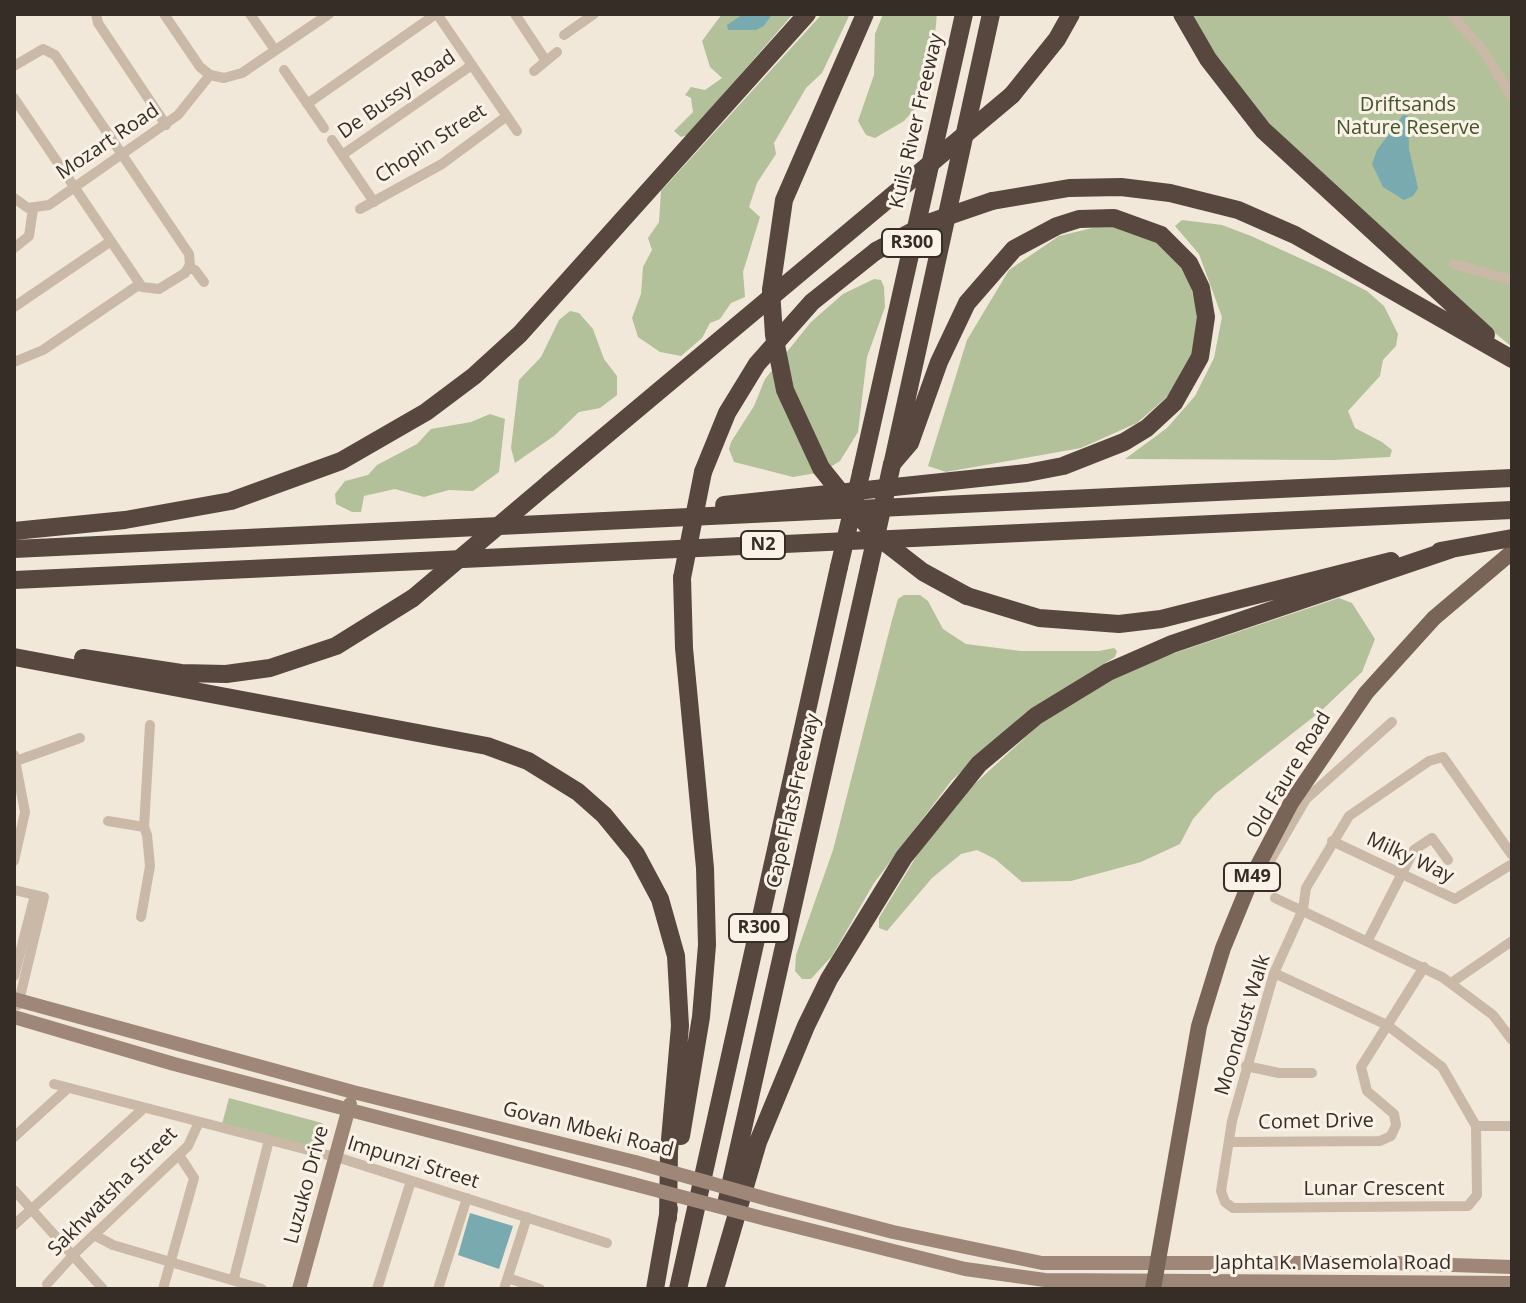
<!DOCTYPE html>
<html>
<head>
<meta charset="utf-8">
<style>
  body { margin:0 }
  #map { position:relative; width:1526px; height:1303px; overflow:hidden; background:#f2e8da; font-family:"Open Sans",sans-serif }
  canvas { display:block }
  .frame { position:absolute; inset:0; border:16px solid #362d27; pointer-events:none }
</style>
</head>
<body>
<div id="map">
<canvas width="1526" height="1303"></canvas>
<div class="frame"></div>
</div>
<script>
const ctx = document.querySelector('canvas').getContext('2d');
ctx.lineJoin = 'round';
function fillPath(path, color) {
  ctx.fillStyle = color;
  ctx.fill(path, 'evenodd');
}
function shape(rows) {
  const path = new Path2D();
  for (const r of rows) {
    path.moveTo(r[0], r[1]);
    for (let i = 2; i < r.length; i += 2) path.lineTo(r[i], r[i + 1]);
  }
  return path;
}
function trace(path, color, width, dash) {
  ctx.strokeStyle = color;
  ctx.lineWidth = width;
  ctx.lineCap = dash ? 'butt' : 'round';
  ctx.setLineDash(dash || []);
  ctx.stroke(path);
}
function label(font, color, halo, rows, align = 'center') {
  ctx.font = font + ' "Open Sans",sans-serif';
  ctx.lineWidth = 6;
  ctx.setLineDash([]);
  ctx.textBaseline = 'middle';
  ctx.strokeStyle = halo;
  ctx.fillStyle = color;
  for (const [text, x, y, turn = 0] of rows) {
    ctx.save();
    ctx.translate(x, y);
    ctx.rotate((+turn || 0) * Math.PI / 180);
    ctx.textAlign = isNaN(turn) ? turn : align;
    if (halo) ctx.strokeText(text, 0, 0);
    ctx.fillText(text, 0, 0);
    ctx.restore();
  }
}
fillPath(shape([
  [722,14,743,14,733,28,738,30,764,26,773,14,793,14,688,135,681,137,674,131,693,112,691,98,685,95,691,87,705,90,722,78,710,67,702,41],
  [822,14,850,14,822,73,806,88,774,143,776,154,757,183,749,207,760,217,743,272,745,297,731,303,720,319,710,323,702,338,681,356,660,352,638,337,632,318,641,294,643,267,652,250,648,238,659,222,661,191],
  [883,14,937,14,931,76,923,100,904,121,875,138,866,135,858,121,874,75,875,34],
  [1183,14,1512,14,1512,347,1462,306,1352,207,1256,110],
  [1182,220,1222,225,1251,236,1326,270,1367,291,1384,306,1398,334,1396,346,1383,360,1380,376,1348,411,1355,428,1382,442,1392,450,1390,457,1334,460,1125,459,1167,428,1195,396,1214,358,1222,317,1199,254,1175,226],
  [1101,226,1120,227,1157,240,1178,262,1190,282,1199,324,1196,347,1176,389,1137,423,1081,448,946,472,928,466,967,340,1009,270,1059,236],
  [874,279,881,280,884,287,885,307,867,357,858,432,840,461,822,472,793,477,734,462,729,449,731,442,754,406,765,379,811,322,843,294],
  [570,311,579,313,593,329,604,359,617,376,617,395,600,408,579,412,554,436,515,463,511,448,519,380,541,357,559,320],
  [490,414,505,419,499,472,473,491,449,490,424,497,395,489,364,496,361,512,352,512,336,504,335,494,345,481,368,475,377,465,417,444,431,429,471,422],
  [904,595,920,595,928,601,943,629,966,644,1021,651,1099,651,1114,648,1117,651,1115,657,1024,714,952,780,874,883,832,956,811,979,802,979,795,971,796,955,833,850,892,620,898,599],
  [1339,598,1352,603,1375,639,1362,672,1321,711,1215,794,1193,819,1180,844,1141,862,1071,881,1022,882,995,859,977,850,961,854,932,878,887,931,879,928,879,918,919,852,967,791,1040,724,1108,680,1166,656],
  [229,1098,322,1123,327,1130,323,1145,319,1149,222,1124]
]), '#b2c19a');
fillPath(shape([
  [743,14,773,14,764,26,756,30,728,30,727,25],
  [1403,115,1408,116,1409,149,1418,188,1413,196,1404,200,1383,187,1372,164,1377,150],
  [470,1213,513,1226,499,1269,458,1255]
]), '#79aab0');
trace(shape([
  [96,14,98,23,166,125],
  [164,14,200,67,210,75,224,78,242,73,329,14],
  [250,14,275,50],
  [437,14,517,131],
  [515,14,546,61],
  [1451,14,1483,50,1512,98],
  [564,35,594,14],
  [14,66,43,49,55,55,189,254,190,265,185,273,159,289,142,287,14,98],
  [284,70,324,128],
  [534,71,557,52],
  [307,104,436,14],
  [332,140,374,202],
  [342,155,472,65],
  [14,198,28,208,49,205,178,115,210,75],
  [360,209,442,164,507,116],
  [14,248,29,236,33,209],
  [1454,264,1512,280],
  [189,268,195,270,204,282],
  [14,307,111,241],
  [14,362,43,350,140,284],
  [14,755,25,812,14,861],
  [16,761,80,738],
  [108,821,144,827,147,835,150,866,141,917],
  [144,827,150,725],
  [1332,841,1455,899,1512,864],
  [1257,873,1267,866,1306,799,1392,722],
  [14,890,44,897,18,1005],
  [1275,898,1442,977,1493,1015,1512,1040],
  [1368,940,1414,850,1432,838,1448,860],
  [1274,973,1387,1025,1442,1067,1476,1126,1477,1195,1468,1206,1233,1208,1225,1202,1221,1191,1232,1121,1274,973,1303,909,1306,888,1349,816,1429,761,1443,757,1512,855],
  [14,976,35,895],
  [1451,983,1512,941],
  [1246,1066,1279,1073,1312,1073],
  [54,1084,343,1159,607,1243],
  [1476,1126,1512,1126],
  [14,1137,68,1088],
  [1230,1142,1380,1141,1391,1136,1396,1125,1394,1114,1367,1091,1361,1067,1424,967],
  [14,1190,103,1289],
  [14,1225,144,1108],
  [94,1235,113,1245,262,1289],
  [234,1278,269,1140],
  [508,1278,540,1289],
  [47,1284,76,1252,188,1146,199,1122],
  [163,1289,194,1178,179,1155],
  [377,1289,411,1181],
  [438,1289,467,1198],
  [504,1289,527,1217]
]), '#cab9a6', 10);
trace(shape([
  [14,999,353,1092,635,1162],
  [14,1017,174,1064,633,1184],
  [771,1200,893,1232,1042,1263,1392,1263,1512,1267],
  [766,1219,965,1269,1045,1280,1512,1283],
  [299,1289,350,1104]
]), '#9e8777', 14);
trace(shape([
  [1153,1289,1199,1026,1223,948,1253,875,1291,803,1366,693,1434,618,1512,552]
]), '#796558', 16);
trace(shape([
  [1182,14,1208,59,1263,130,1486,335],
  [1012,95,1057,39,1071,14],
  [992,201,1069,188,1121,187,1170,193,1238,210,1295,235,1512,359],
  [771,290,784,200,865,14],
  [893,461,991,14],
  [703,472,727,413,757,364,812,302,876,251],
  [861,473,964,14],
  [549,483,881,205],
  [724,505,1027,473,1063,466,1124,442,1147,428,1174,403,1200,357,1206,317,1201,288,1189,263,1161,235,1114,218,1079,219,1057,226,1014,249,967,303,939,362,910,443,892,464],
  [14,531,125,520,231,501,341,461,426,412,474,376,520,334,807,14],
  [14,549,1512,478],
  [1440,551,1512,538],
  [14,580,1512,510],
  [967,596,1039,618,1119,624,1161,619,1391,561],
  [14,657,487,746,528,761,578,792,604,815,636,854,660,899,676,956,680,1026,669,1151,668,1218],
  [83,658,181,673,226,674,270,668,336,646,413,598],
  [681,1136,701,1017,707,945,705,868,684,648,682,578],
  [726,1204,869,568],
  [655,1289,669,1209],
  [678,1289,839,567],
  [715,1289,758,1142,806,1026,829,979,904,857,979,764,1036,716,1108,672,1172,644,1452,549]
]), '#57473e', 18);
trace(shape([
  [635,1162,771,1200],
  [633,1184,766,1219]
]), '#9e8777', 14);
trace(shape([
  [881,205,1012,95],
  [876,251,928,223,992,201],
  [771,290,774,335,785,390,821,468,874,534,923,572,967,596],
  [839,567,861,473],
  [869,568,892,464],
  [682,578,703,472],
  [413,598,549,483]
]), '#57473e', 18);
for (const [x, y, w] of [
  [912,243,60],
  [763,545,44],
  [1252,877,56],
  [759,928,60]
]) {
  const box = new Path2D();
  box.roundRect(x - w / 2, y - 14, w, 28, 6);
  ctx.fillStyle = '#faf2e7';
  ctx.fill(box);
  trace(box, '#362d27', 2);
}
label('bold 18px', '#362d27', null, [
  ["R300",912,243],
  ["N2",763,545],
  ["M49",1252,877],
  ["R300",759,928]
]);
label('20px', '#362d27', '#faf2e7', [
  ["De Bussy Road",397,95,-35],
  ["Kuils River Freeway",917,121,-77],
  ["Mozart Road",108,142,-34],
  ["Chopin Street",431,144,-33],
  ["Old Faure Road",1289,775,-59],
  ["Cape Flats Freeway",794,801,-77],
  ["Milky Way",1410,858,25],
  ["Moondust Walk",1243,1025,-73],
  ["Comet Drive",1316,1122,-1],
  ["Govan Mbeki Road",588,1130,14],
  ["Impunzi Street",413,1163,17],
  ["Luzuko Drive",307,1185,-75],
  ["Lunar Crescent",1374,1189],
  ["Sakhwatsha Street",113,1192,-45],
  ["Japhta K. Masemola Road",1333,1263]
]);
label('20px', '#43552a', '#faf2e7', [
  ["Driftsands",1408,105],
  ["Nature Reserve",1408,128]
]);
</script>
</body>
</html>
